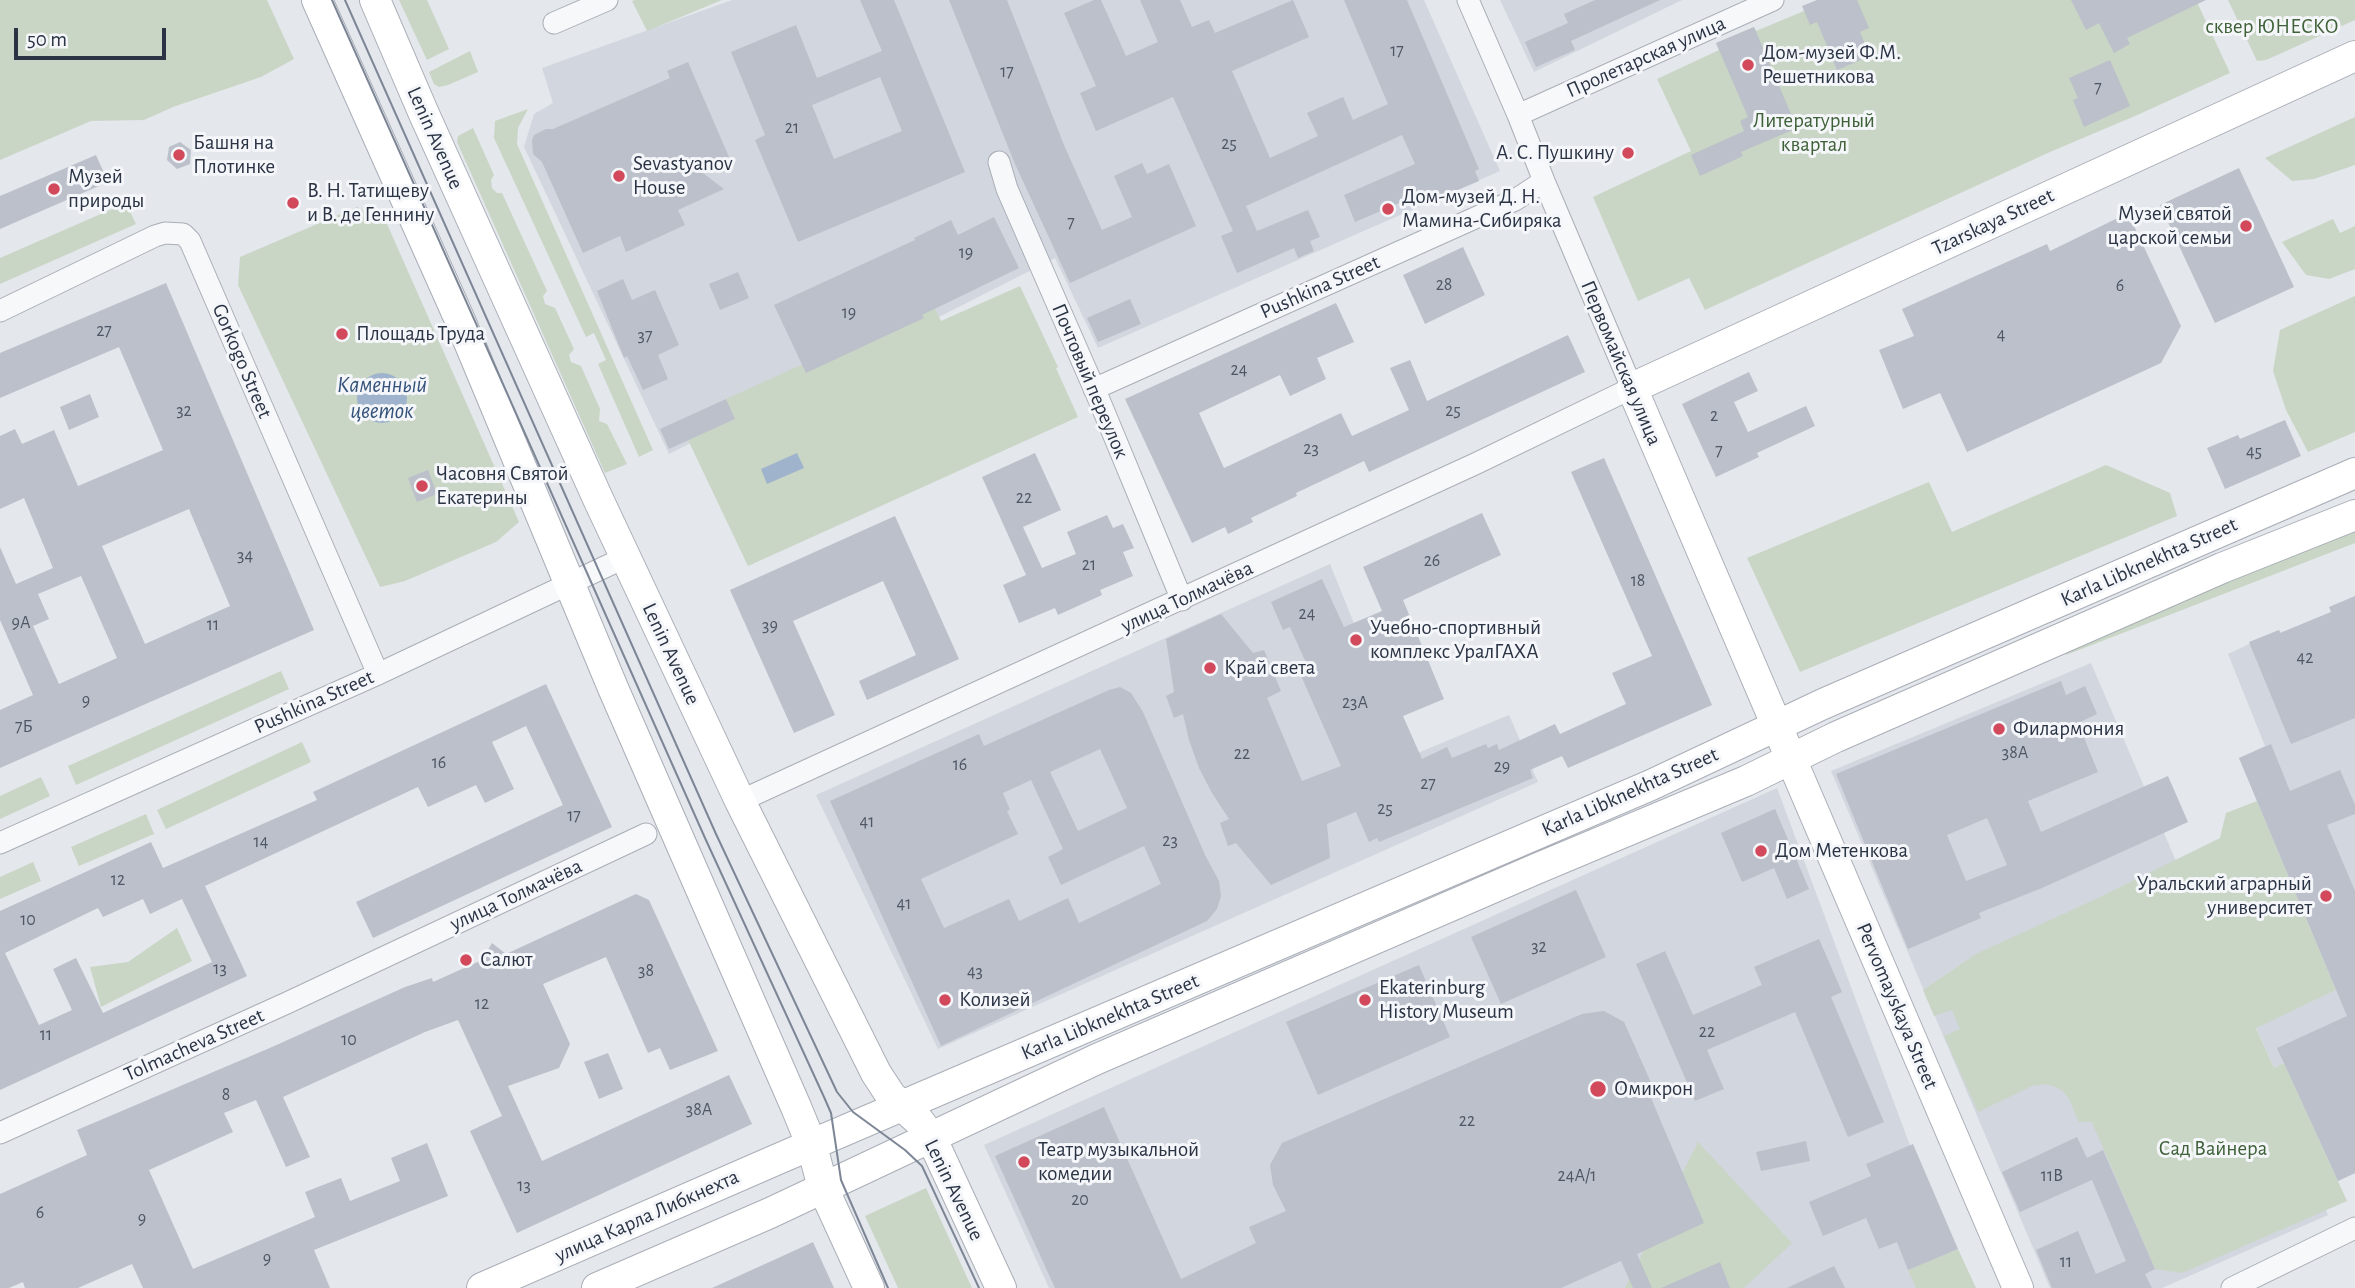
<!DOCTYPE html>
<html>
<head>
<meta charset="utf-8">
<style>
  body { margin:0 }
  #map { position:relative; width:2355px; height:1288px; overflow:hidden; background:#e4e7ec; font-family:"Alegreya Sans",sans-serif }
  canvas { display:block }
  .scale { position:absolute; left:14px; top:28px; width:152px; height:32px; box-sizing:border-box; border:4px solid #2b3445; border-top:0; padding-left:9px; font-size:21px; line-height:24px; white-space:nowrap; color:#2b3445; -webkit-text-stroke:5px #f4f6f9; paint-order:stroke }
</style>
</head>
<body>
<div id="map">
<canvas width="2355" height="1288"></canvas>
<div class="scale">50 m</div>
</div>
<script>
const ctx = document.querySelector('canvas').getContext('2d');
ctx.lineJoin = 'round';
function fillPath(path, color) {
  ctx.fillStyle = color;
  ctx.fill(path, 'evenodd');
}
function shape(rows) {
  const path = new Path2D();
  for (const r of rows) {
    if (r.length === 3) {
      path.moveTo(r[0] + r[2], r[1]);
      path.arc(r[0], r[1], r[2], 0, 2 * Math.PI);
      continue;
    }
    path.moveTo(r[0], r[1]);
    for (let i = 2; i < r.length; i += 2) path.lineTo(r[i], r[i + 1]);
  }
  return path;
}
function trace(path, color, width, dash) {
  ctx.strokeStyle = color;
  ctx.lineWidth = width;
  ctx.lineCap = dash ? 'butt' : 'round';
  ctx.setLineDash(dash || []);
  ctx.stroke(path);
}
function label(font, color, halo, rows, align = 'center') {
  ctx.font = font + ' "Alegreya Sans",sans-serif';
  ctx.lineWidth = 6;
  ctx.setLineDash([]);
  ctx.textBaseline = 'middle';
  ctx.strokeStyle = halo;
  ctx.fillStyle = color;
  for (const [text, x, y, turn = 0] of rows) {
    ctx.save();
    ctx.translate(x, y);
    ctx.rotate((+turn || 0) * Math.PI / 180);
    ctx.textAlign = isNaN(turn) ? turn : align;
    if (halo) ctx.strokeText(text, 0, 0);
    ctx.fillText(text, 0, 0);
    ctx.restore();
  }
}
fillPath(shape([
  [732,0,1424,0,1500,171,1098,348,1055,258,669,454,524,147,534,114,553,103,542,68],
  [1500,0,1682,0,1534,72],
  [1330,564,1408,757,1509,715,1538,782,938,1049,816,795],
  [2355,596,2355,1173,2338,1181,2284,1063,2274,1068,2256,1027,2336,990,2239,758,2265,746,2228,654,2279,630,2281,633,2331,612],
  [2091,663,2328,1215,2162,1288,2050,1288,1831,771],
  [1777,788,1963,1288,1049,1288,984,1145]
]), '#d2d6de');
fillPath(shape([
  [0,0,267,0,294,59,261,77,173,107,144,120,91,121,0,160],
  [399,0,427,0,449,49,427,60],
  [635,0,722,0,647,31,632,1],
  [1817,0,2196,0,2230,73,2135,116,2050,152,1705,310,1689,278,1638,301,1593,197,1691,151,1657,79,1719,50,1716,43,1754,27,1756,31,1804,11],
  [2228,0,2355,0,2355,20,2266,60,2257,61],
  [470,51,478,72,448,85,439,87,434,84,429,72],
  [528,109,518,128,517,144,653,450,639,457,598,364,606,360,594,333,586,337,494,138,495,121],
  [2355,117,2355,165,2314,179,2292,181,2265,158],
  [473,128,494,175,491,180,492,188,497,193,502,193,547,291,543,296,545,304,555,308,574,349,569,355,571,362,581,366,600,409,599,421,607,424,627,464,605,473,457,142,458,136],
  [126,203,136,224,0,284,0,258],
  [357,207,387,224,519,522,496,542,405,581,380,587,238,285,240,257],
  [2333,219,2340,233,2355,226,2355,269,2329,279,2306,275,2282,242],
  [1020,286,1058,367,1056,368,1078,417,748,566,688,440,735,419,726,399,933,305,941,321],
  [2355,296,2355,432,2308,452,2286,410,2273,371,2280,330],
  [2106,465,2170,493,2177,516,1800,672,1747,558,1929,482,1952,532],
  [2355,527,2355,543,2066,655,2063,645],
  [281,671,289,689,76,785,68,766],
  [302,742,311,762,166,829,157,810],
  [41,777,50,796,0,819,0,796],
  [2257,801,2336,990,2256,1028,2274,1068,2284,1063,2347,1201,2182,1273,2155,1269,2092,1122,2079,1122,2069,1099,2062,1090,2047,1084,2032,1086,1978,1112,1944,1036,1960,1029,1952,1010,1934,1016,1923,990,1976,954,2098,898,2220,838,2226,813],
  [146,814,154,834,79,866,71,847],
  [33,862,41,881,0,899,0,877],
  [177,928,192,961,101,1007,90,967,128,962],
  [1698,1142,1792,1243,1744,1288,1625,1288],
  [926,1188,972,1288,898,1288,865,1216],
  [1958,1249,1976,1288,1916,1288,1908,1270]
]), '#c9d6c5');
fillPath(shape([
  [382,398,25],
  [797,453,804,468,767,484,761,469]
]), '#9fb4cc');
fillPath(shape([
  [860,0,894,0,965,172,798,242,755,140,765,135,731,52,796,25,817,78,882,51],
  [880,77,902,131,834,159,812,105],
  [949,0,1007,0,1064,145,1102,230,1132,217,1114,176,1142,163,1147,174,1169,164,1196,226,1070,283,1015,164],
  [1094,0,1101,0,1126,56,1158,42,1140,0,1180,0,1192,27,1209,20,1215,33,1293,0,1309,37,1232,71,1270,158,1318,136,1307,113,1343,97,1353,120,1388,104,1344,0,1407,0,1479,169,1475,171,1479,181,1434,200,1430,190,1355,222,1344,195,1415,164,1402,135,1246,206,1257,231,1308,210,1320,237,1310,241,1314,251,1298,258,1294,248,1237,273,1221,236,1233,231,1173,97,1096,131,1080,93,1096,86,1064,13],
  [1595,0,1660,0,1571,41,1575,50,1536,67,1525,42,1568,23,1564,14],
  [1817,0,1857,0,1869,28,1860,32,1870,56,1837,70,1817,22,1810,25,1802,6],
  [2071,0,2206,0,2127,38,2130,44,2114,53,2099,23,2086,30],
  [1754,27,1797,128,1741,152,1743,156,1700,176,1691,155,1744,131,1740,121,1748,117,1716,43],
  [2110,60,2130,106,2084,127,2073,100,2078,98,2069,78],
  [688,62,729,157,699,170,724,189,678,210,685,225,626,252,620,236,583,253,542,162,533,154,532,140,534,135,546,129,553,129,670,78,667,71],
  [180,142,191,150,190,164,177,169,167,160,169,147],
  [96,155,108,182,0,229,0,196],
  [2239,168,2294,287,2215,323,2160,205],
  [2128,213,2181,326,2161,363,1967,452,1940,393,1903,409,1879,350,1914,336,1902,309,2047,244,2050,251],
  [994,217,1019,268,922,315,924,318,806,373,774,305,915,240,914,238,951,220,958,235],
  [1463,247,1485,295,1425,324,1403,275],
  [738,272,749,298,720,310,709,284],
  [623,279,632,300,655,290,679,345,658,355,668,379,643,390,627,356,624,358,597,291],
  [166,283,314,630,0,768,0,710,33,695,0,620,0,547,16,584,53,568,24,498,0,509,0,436,15,429,22,444,54,430,78,486,163,450,119,347,0,398,0,353],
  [189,509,230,606,145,644,102,546],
  [81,576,117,658,59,684,33,626,49,619,38,594],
  [1130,299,1141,324,1098,342,1087,318],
  [1336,303,1354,342,1317,358,1326,379,1290,396,1280,375,1199,413,1224,468,1341,413,1352,436,1409,410,1390,368,1410,360,1427,401,1568,335,1585,372,1369,472,1364,461,1296,493,1297,496,1251,518,1253,522,1228,534,1225,527,1192,543,1125,399],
  [1749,372,1758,391,1734,402,1748,432,1806,406,1815,426,1757,453,1759,457,1716,477,1682,404],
  [90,394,99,417,69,430,60,407],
  [726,399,735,419,669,449,660,429],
  [2285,420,2301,456,2225,489,2207,448,2238,435,2240,439],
  [1035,453,1061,510,1023,527,1042,568,1076,554,1067,532,1107,515,1113,528,1123,524,1134,548,1123,552,1133,576,1100,590,1102,595,1058,615,1055,608,1019,623,1003,585,1026,575,982,477],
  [1604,458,1712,705,1568,768,1562,756,1530,770,1533,778,1379,842,1377,838,1369,842,1356,812,1327,824,1330,858,1271,885,1236,843,1228,846,1220,823,1229,819,1212,793,1199,768,1189,740,1183,714,1174,718,1166,696,1174,692,1166,639,1221,614,1253,653,1264,650,1281,691,1267,698,1302,781,1341,766,1298,669,1307,665,1290,627,1283,630,1271,602,1322,579,1344,627,1382,611,1363,567,1482,513,1501,555,1403,600,1444,699,1403,716,1422,759,1447,747,1452,758,1486,744,1488,748,1497,744,1499,750,1555,724,1560,734,1626,704,1612,673,1652,656,1571,472],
  [428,470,437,494,417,502,408,478],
  [895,516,959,659,867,700,859,681,916,655,883,581,793,621,835,715,794,733,730,590],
  [2355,596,2355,718,2291,744,2249,642,2279,630,2280,633,2331,612,2329,607],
  [2061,681,2066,695,2085,686,2097,714,2078,723,2098,772,2028,801,2041,832,2168,776,2188,822,2042,888,1979,913,1981,918,1908,949,1836,774],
  [1987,818,2007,865,1966,881,1947,835],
  [546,684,612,827,373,938,356,902,563,805,526,726,492,742,514,789,485,803,476,785,428,807,418,787,205,886,247,976,0,1090,0,911,151,842,163,868,317,800,313,792],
  [143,899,150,914,182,899,212,962,103,1013,76,958,53,969,72,1010,39,1025,5,953,98,908,103,917],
  [1120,687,1131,693,1143,712,1205,855,1219,881,1221,896,1217,909,1207,921,941,1046,830,801,979,734,984,746,1109,690],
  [1100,749,1127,808,1078,831,1050,772],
  [1031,780,1063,849,1048,857,1061,885,1144,846,1161,884,1079,923,1068,898,1019,921,1009,899,944,928,921,879,1018,834,1007,811,1010,810,1003,793],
  [2271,744,2290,791,2340,770,2355,805,2355,814,2327,825,2355,891,2355,1173,2338,1181,2277,1048,2347,1016,2239,758],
  [1775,809,1809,889,1787,899,1774,868,1742,882,1721,833],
  [1576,890,1606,957,1501,1004,1471,937],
  [636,894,649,900,718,1051,670,1070,660,1048,648,1053,606,957,543,984,570,1044,559,1068,508,1086,542,1161,729,1075,752,1124,517,1233,470,1131,502,1116,458,1020,425,1032,283,1097,310,1157,286,1167,256,1100,224,1113,233,1132,149,1170,193,1269,315,1217,305,1192,341,1178,350,1201,400,1181,391,1158,427,1143,448,1196,314,1250,330,1288,143,1288,132,1264,78,1288,25,1288,23,1282,9,1288,0,1288,0,1194,87,1155,77,1130,272,1047,405,987,432,978,433,982,482,960,492,943,506,954],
  [1819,939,1842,992,1831,997,1884,1122,1848,1137,1795,1012,1707,1050,1724,1089,1695,1101,1636,964,1665,951,1693,1015,1762,985,1754,967],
  [1419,965,1450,1037,1318,1095,1286,1022],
  [1604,1011,1624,1022,1657,1096,1651,1098,1704,1223,1637,1254,1652,1288,1633,1288,1621,1261,1561,1288,1055,1288,995,1156,1104,1107,1181,1279,1256,1243,1249,1227,1286,1211,1273,1185,1270,1165,1282,1143,1582,1014],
  [608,1053,623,1089,599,1099,584,1062],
  [2077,1137,2087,1158,2103,1150,2155,1269,2145,1274,2152,1288,2052,1288,2036,1250,2078,1231,2096,1274,2126,1261,2092,1180,2020,1212,2002,1172],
  [1806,1141,1810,1161,1761,1171,1756,1152],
  [1913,1144,1958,1249,1908,1270,1897,1242,1879,1249,1866,1218,1823,1236,1809,1202,1871,1176,1866,1164],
  [813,1242,834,1288,712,1288,776,1259],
  [1720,1262,1730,1288,1661,1288],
  [1834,1266,1845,1288,1787,1288]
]), '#bbc0ca');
const street = shape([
  [554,23,607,0],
  [1518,115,1773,0],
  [999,162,1007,189,1100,402,1182,600],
  [0,311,155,236,165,233,183,234,190,241,378,674],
  [1094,389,1515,200,1544,181],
  [740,801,1475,464,1632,388,1544,181,1518,115,1468,0],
  [0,843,378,674,626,557],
  [0,1133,289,1002,646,834],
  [2232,1288,2355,1228]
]);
const secondary = shape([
  [317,0,459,318,613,688,796,1107,812,1146,823,1188,869,1288],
  [375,0,424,114,599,501,740,801,876,1073,891,1096,919,1121,931,1137,1001,1288],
  [482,1288,778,1159,1651,785,1823,704,2355,473],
  [597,1288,770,1213,1097,1059,1536,869,1746,781,1836,737,2222,568,2355,515],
  [2018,1288,1632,388,2355,56]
]);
trace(street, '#a9aeb7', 23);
trace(secondary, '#a9aeb7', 32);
trace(street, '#f7f8fa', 21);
trace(secondary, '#fff', 30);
trace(shape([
  [332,0,705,838,824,1097,831,1113,841,1180,888,1288],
  [345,0,716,834,837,1092,853,1112,905,1150,922,1166,979,1288]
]), '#7d8696', 2);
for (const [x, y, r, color] of [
  [1748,65,7,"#d1495b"],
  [1628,153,7,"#d1495b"],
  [179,155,7,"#d1495b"],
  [619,176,7,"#d1495b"],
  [54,189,7,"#d1495b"],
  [293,203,7,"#d1495b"],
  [1388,209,7,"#d1495b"],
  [2246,226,7,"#d1495b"],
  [342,334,7,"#d1495b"],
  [422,486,7,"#d1495b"],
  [1356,640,7,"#d1495b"],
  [1210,668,7,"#d1495b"],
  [1999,729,7,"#d1495b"],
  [1761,851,7,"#d1495b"],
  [2326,896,7,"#d1495b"],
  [466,960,7,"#d1495b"],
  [945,1000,7,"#d1495b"],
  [1365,1000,7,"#d1495b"],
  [1598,1089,9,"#d1495b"],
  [1024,1162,7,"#d1495b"]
]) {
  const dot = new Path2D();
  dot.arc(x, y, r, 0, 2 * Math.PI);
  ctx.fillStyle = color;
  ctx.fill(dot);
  trace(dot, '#f4f6f9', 2.5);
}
label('18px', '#4f5766', null, [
  ["17",1397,51],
  ["17",1007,72],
  ["7",2098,88],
  ["21",792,128],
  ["25",1229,144],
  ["7",1071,223],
  ["19",966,253],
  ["28",1444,285],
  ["6",2120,286],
  ["19",849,313],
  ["27",104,331],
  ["4",2001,335],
  ["37",645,336],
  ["24",1239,370],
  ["32",184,411],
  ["25",1453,411],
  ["2",1714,416],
  ["23",1311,449],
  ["7",1719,451],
  ["45",2254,452],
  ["22",1024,498],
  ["34",245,556],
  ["26",1432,561],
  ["21",1089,565],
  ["18",1638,581],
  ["24",1307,614],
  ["9А",21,623],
  ["11",213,625],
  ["39",770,626],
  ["42",2305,658],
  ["9",86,701],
  ["23А",1355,703],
  ["7Б",24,727],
  ["38А",2015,753],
  ["22",1242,754],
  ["16",439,763],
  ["16",960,765],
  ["29",1502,767],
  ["27",1428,784],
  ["25",1385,809],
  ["17",574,816],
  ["41",867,822],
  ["23",1170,841],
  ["14",261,842],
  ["12",118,880],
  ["41",904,904],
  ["10",28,920],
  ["32",1539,947],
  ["13",220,969],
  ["38",646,971],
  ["43",975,972],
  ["12",482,1004],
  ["22",1707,1032],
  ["11",46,1035],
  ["10",349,1040],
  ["8",226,1095],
  ["38А",699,1110],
  ["22",1467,1121],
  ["24А/1",1577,1176],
  ["11В",2052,1176],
  ["13",524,1186],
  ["20",1080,1200],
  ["6",40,1213],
  ["9",142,1219],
  ["9",267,1259],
  ["11",2066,1262]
]);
label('21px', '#3f6138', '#f4f6f9', [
  ["сквер ЮНЕСКО",2272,27],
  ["Литературный",1814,121],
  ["квартал",1814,145],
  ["Сад Вайнера",2213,1149]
]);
label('21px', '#2b3445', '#f4f6f9', [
  ["Дом-музей Ф.М.",1762,53],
  ["Решетникова",1762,77],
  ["Башня на",193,143],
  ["Плотинке",193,167],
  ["А. С. Пушкину",1614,153,"right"],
  ["Sevastyanov",633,164],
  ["House",633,188],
  ["Музей",68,177],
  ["природы",68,201],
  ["В. Н. Татищеву",307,191],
  ["и В. де Геннину",307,215],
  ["Дом-музей Д. Н.",1402,197],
  ["Мамина-Сибиряка",1402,221],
  ["Музей святой",2232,214,"right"],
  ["царской семьи",2232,238,"right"],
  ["Площадь Труда",356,334],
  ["Часовня Святой",436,474],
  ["Екатерины",436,498],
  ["Учебно-спортивный",1370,628],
  ["комплекс УралГАХА",1370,652],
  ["Край света",1224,668],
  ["Филармония",2013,729],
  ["Дом Метенкова",1775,851],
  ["Уральский аграрный",2312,884,"right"],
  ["университет",2312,908,"right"],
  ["Салют",480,960],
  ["Ekaterinburg",1379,988],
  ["History Museum",1379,1012],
  ["Колизей",959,1000],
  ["Омикрон",1614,1089],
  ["Театр музыкальной",1038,1150],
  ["комедии",1038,1174]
], 'left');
label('21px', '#2b3445', '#f4f6f9', [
  ["Пролетарская улица",1646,57,-24],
  ["Lenin Avenue",435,138,66],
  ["Tzarskaya Street",1993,222,-25],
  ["Pushkina Street",1320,287,-24],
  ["Gorkogo Street",242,361,67],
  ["Первомайская улица",1621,363,67],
  ["Почтовый переулок",1090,381,67],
  ["Karla Libknekhta Street",2149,562,-24],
  ["улица Толмачёва",1187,597,-25],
  ["Lenin Avenue",671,654,65],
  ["Pushkina Street",314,702,-24],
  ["Karla Libknekhta Street",1630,792,-24],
  ["улица Толмачёва",516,895,-25],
  ["Pervomayskaya Street",1897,1006,67],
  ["Karla Libknekhta Street",1110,1017,-23],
  ["Tolmacheva Street",194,1045,-24],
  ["Lenin Avenue",954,1190,64],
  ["улица Карла Либкнехта",647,1216,-24]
]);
label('italic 23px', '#34527a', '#f4f6f9', [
  ["Каменный",382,385],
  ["цветок",382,411]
]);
</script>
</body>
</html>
